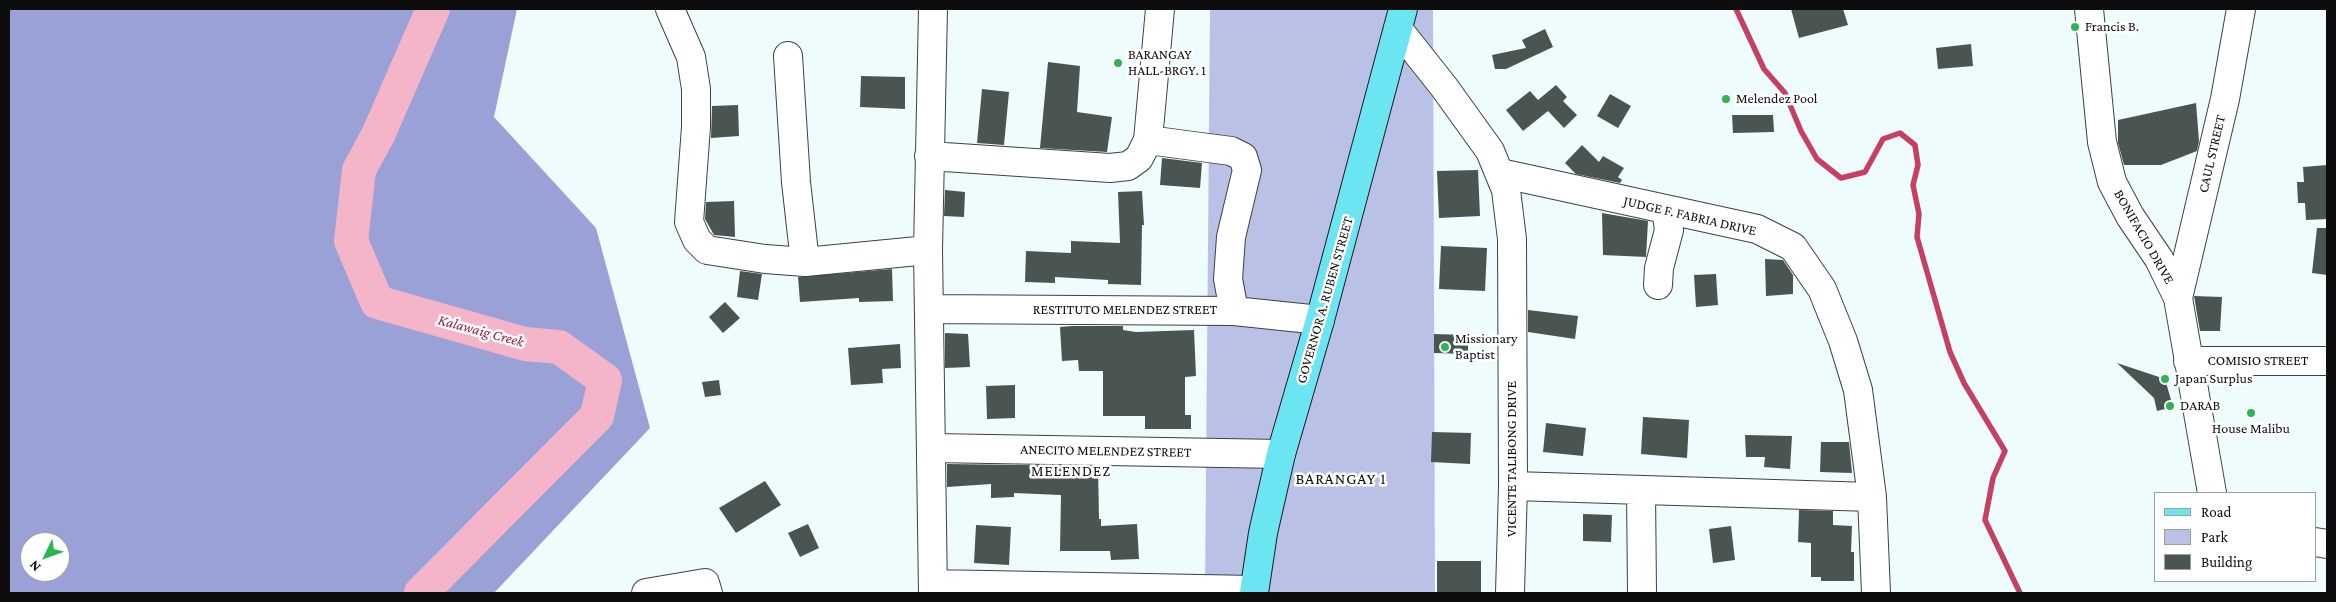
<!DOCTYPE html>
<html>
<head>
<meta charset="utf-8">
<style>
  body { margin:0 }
  #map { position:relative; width:2336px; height:602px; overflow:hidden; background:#eefcfe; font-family:"Crimson Pro",serif }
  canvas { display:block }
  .frame { position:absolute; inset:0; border:10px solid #0d0d0d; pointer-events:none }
  .legend { position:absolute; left:2154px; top:492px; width:162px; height:90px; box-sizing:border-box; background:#fff; border:1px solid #9e9e9e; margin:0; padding:6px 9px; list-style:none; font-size:15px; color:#0d0d0d }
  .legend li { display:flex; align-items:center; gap:10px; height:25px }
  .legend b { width:25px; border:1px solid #9e9e9e }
  .north { position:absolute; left:20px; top:532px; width:50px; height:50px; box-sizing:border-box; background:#fff; border:1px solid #9e9e9e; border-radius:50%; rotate:228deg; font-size:14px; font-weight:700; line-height:20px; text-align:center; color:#0d0d0d }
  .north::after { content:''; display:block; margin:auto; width:18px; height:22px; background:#2cb553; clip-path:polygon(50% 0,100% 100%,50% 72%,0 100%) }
</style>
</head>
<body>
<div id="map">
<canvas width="2336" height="602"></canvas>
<div class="frame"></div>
<ul class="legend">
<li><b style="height:6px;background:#6be5f1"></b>Road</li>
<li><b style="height:14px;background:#b9c2e6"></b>Park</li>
<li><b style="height:14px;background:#4a5552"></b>Building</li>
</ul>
<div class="north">N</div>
</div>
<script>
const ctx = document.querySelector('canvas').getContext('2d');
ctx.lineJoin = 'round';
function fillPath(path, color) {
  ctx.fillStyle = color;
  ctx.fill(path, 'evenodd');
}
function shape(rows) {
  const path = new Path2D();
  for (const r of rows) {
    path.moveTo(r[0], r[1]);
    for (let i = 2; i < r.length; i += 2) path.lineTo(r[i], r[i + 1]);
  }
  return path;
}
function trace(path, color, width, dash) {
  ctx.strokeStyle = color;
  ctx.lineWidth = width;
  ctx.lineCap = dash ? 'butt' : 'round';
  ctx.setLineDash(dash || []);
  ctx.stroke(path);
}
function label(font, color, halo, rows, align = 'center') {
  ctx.font = font + ' "Crimson Pro",serif';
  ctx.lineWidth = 5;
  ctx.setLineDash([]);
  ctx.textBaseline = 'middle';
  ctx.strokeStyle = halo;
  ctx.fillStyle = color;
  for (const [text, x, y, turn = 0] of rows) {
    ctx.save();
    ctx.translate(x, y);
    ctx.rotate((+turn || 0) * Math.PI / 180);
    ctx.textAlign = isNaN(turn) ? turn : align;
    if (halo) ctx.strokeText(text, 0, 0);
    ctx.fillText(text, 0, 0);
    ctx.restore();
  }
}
fillPath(shape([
  [1210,9,1433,9,1435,593,1205,593]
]), '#b9c2e6');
fillPath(shape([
  [9,9,517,9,494,117,596,228,650,428,494,593,9,593],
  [30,542,60,542,60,572,30,572]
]), '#99a1d6');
trace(shape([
  [1736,9,1764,69,1785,93,1801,131,1817,159,1841,178,1865,172,1883,139,1900,133,1915,145,1918,165,1913,185,1919,214,1917,237,1950,352,1964,383,2005,451,1993,478,1985,520,2020,593]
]), '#c64064', 5.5);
trace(shape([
  [421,593,597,416,605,380,559,347,525,344,377,302,351,241,359,170,378,135,433,9]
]), '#f3b5c7', 34);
fillPath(shape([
  [1791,9,1843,9,1848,25,1799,38],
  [1545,29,1553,47,1506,69,1495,69,1492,55,1526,48,1522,40],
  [1971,44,1973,66,1938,69,1936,48],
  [1048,62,1080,66,1077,112,1112,117,1107,152,1040,148],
  [861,76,905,77,905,109,860,107],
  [1556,85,1567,97,1563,101,1577,115,1564,128,1548,111,1523,131,1506,110,1530,91,1538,100],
  [982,89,1009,92,1004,145,977,143],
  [1610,94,1631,106,1618,128,1597,116],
  [2196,103,2199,141,2197,151,2161,165,2124,165,2118,143,2118,120],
  [738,105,739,136,711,138,712,106],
  [1732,115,1773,115,1774,132,1733,133],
  [1582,145,1599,162,1603,156,1624,168,1618,177,1622,180,1620,183,1576,174,1565,163],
  [1162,158,1202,163,1200,188,1160,185],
  [2327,165,2327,219,2306,220,2305,203,2298,203,2297,182,2304,182,2303,167],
  [1478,170,1480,216,1439,218,1437,171],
  [945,190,965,192,964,217,944,216],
  [1142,191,1144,225,1142,225,1141,285,1108,284,1108,280,1055,277,1055,283,1025,282,1026,251,1071,253,1071,241,1120,243,1118,192],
  [734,201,735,237,714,235,705,219,706,202],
  [1602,213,1648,221,1646,257,1603,255],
  [2317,228,2327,228,2327,275,2312,273],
  [1441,246,1487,248,1485,291,1439,289],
  [1765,259,1783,260,1793,275,1793,294,1766,296],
  [892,269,893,301,859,302,859,298,800,302,798,277],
  [740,271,762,274,758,300,737,297],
  [1716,274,1718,305,1696,307,1694,275],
  [2194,296,2222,297,2220,331,2200,331],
  [725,302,740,318,723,333,709,317],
  [1528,310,1578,316,1575,339,1528,332],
  [1072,326,1123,326,1123,330,1136,332,1194,330,1196,376,1185,377,1185,415,1191,415,1191,429,1145,429,1145,416,1103,416,1103,371,1079,371,1078,360,1062,361,1060,327],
  [945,333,968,334,970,367,945,368],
  [1434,334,1468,335,1468,354,1434,353],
  [900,344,901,368,882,369,883,383,851,385,848,348],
  [2117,363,2165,379,2173,407,2157,411,2154,398],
  [719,380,721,395,705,397,702,382],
  [1015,385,1015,418,987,419,986,386],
  [1643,417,1689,420,1687,458,1641,454],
  [1546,423,1586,428,1583,456,1543,452],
  [1432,432,1471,433,1470,464,1431,462],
  [1745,435,1792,436,1790,469,1764,467,1765,457,1746,457],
  [1821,442,1849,442,1852,473,1820,472],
  [947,464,1098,466,1099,519,1101,519,1101,526,1137,524,1139,559,1111,560,1110,551,1060,551,1061,495,1014,493,1014,497,991,498,991,484,947,487],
  [765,481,781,505,736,533,719,508],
  [1799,510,1833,511,1833,525,1852,526,1851,552,1854,552,1854,581,1821,581,1821,577,1811,577,1811,543,1798,542],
  [1583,514,1612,515,1611,542,1583,541],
  [808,524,819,548,800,557,788,533],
  [976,525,1011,527,1009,565,974,563],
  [1731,526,1735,560,1713,563,1709,529],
  [1437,561,1481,561,1481,593,1437,593]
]), '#4a5552');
const minor = shape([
  [670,9,691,57,696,89,696,127,689,222,697,240,707,250,765,259,805,262,928,250],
  [933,9,928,250,933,593],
  [2089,9,2102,142,2112,182,2130,216,2159,259,2178,298,2212,493],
  [1398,29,1444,87,1490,151,1506,190,1512,239,1513,486,1510,593],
  [788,56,796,182,805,262],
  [1148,140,1231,151,1243,157,1247,170,1231,237,1228,279,1234,311],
  [929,156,1110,168,1128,166,1139,158,1148,140,1160,9],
  [1500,173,1757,229,1793,247,1822,289,1843,341,1858,390,1872,497,1876,593],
  [1658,285,1659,268,1669,230,1666,209],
  [2178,298,2225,99,2241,9],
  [930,309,1234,311,1320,320],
  [2188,361,2327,361],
  [932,448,1281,454],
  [1513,486,1872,497],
  [1641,490,1642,593],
  [2315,542,2327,544],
  [933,584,1254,590],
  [646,593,705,583,708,593]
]);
const major = shape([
  [1254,593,1263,533,1281,454,1320,320,1403,9]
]);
trace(minor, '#404040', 30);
trace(major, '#1e1e1e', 30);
trace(minor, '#fff', 28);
trace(major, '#6be5f1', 28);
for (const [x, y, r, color] of [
  [2075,27,5,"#2cb553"],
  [1118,63,5,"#2cb553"],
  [1726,99,5,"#2cb553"],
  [1445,347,5,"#2cb553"],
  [2165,379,5,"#2cb553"],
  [2170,406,5,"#2cb553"],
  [2251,413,5,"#2cb553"]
]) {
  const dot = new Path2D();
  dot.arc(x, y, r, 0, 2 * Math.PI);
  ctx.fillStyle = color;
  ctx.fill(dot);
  trace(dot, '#fff', 2);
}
label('14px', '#0d0d0d', '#fff', [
  ["Francis B.",2085,27],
  ["BARANGAY",1128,55],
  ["HALL-BRGY. 1",1128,71],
  ["Melendez Pool",1736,99],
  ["Missionary",1455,339],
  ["Baptist",1455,355],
  ["Japan Surplus",2175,379],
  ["DARAB",2180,406],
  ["House Malibu",2251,429,"center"]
], 'left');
label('14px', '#0d0d0d', '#fff', [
  ["CAUL STREET",2212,154,-77],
  ["JUDGE F. FABRIA DRIVE",1690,216,13],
  ["BONIFACIO DRIVE",2144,237,60],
  ["GOVERNOR A. RUBEN STREET",1325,300,-74],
  ["RESTITUTO MELENDEZ STREET",1125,310],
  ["COMISIO STREET",2258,361],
  ["ANECITO MELENDEZ STREET",1106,451,1],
  ["VICENTE TALIBONG DRIVE",1512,459,-90]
]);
label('italic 15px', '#981d3a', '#fff', [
  ["Kalawaig Creek",481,331,15]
]);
ctx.letterSpacing = '1px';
label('15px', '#0d0d0d', '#fff', [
  ["MELENDEZ",1071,471]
]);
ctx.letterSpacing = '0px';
ctx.letterSpacing = '1px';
label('16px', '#0d0d0d', '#fff', [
  ["BARANGAY 1",1341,479]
]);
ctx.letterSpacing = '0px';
</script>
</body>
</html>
